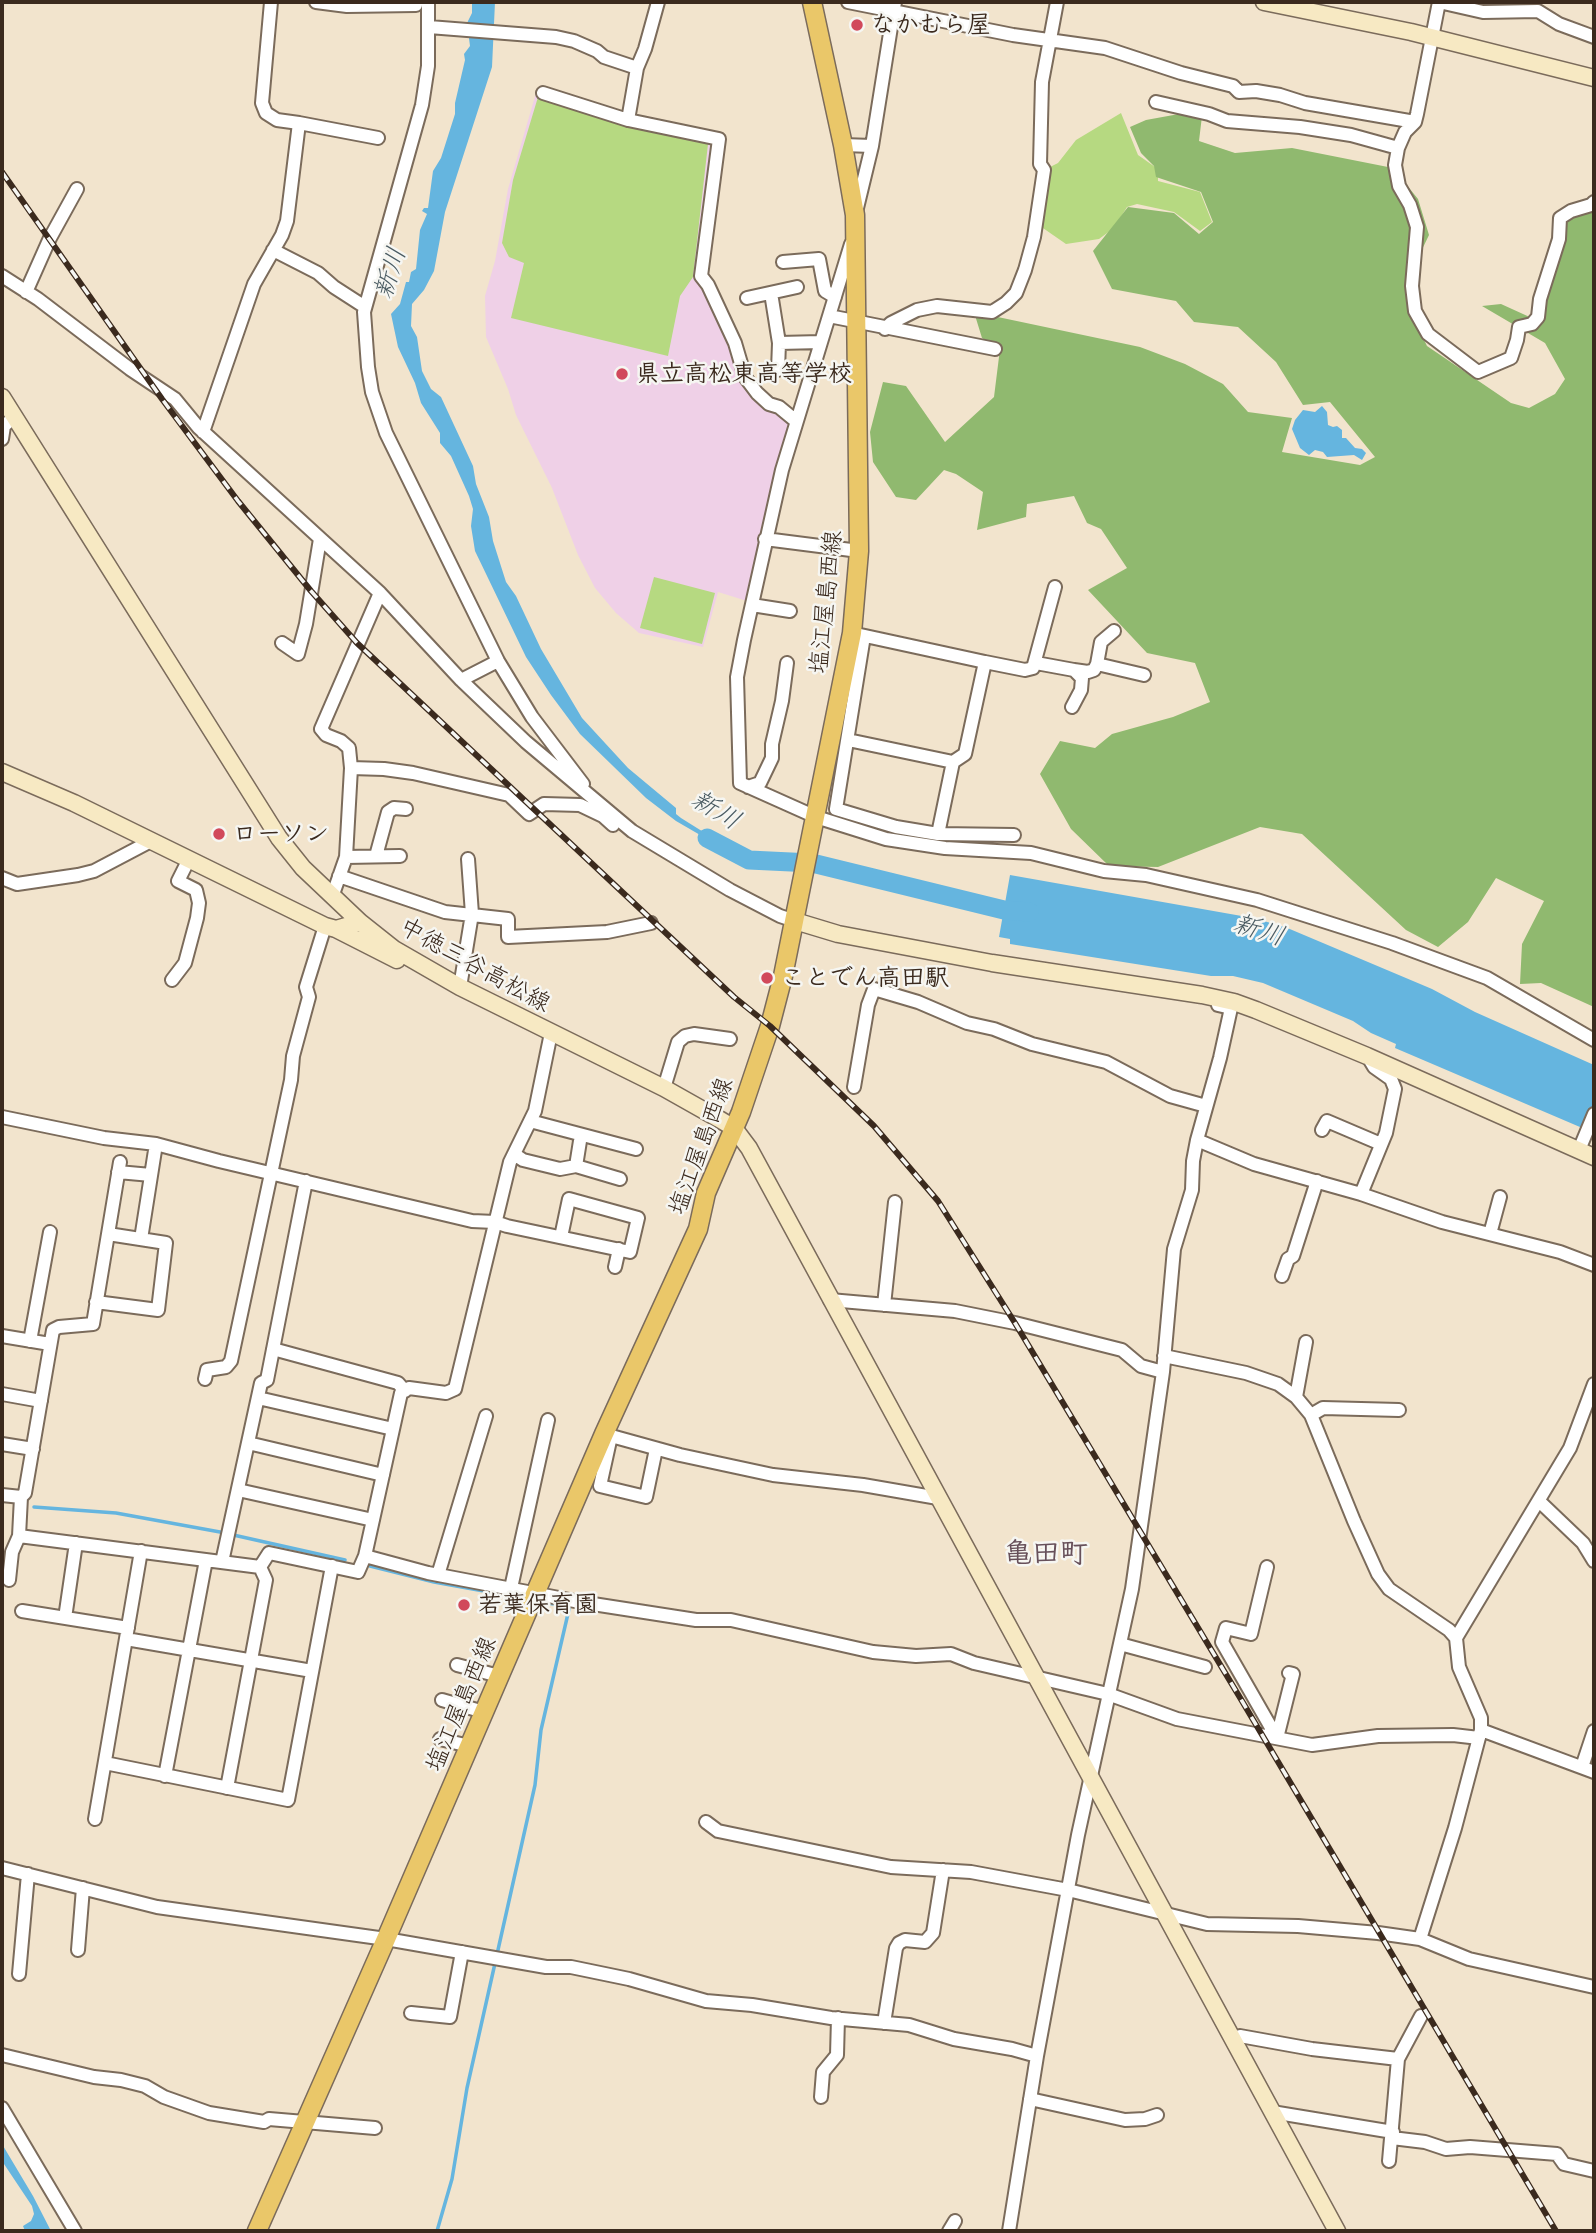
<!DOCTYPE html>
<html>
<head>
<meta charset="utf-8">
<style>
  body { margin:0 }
  #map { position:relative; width:1596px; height:2233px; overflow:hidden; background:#f2e4cd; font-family:Mali,sans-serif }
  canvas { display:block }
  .frame { position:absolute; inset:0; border:4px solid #3b2a1e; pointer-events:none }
</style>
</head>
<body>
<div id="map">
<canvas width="1596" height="2233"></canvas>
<div class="frame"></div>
</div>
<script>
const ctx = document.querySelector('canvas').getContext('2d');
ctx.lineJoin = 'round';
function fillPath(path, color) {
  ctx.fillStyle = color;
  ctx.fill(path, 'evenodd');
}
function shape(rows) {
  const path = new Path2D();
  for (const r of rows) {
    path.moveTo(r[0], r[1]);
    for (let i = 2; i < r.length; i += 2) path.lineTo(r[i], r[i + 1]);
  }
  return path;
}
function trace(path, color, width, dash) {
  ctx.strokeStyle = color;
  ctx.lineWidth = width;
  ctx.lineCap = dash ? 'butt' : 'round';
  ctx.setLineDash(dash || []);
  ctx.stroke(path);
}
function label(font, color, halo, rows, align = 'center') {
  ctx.font = font + ' Mali,"Klee One",sans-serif';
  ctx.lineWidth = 5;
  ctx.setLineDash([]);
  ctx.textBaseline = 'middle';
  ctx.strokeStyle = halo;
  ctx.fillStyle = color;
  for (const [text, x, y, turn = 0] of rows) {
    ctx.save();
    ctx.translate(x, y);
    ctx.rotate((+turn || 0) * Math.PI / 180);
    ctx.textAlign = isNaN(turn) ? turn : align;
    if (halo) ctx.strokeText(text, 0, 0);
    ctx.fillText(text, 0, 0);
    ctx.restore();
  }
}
fillPath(shape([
  [536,93,627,122,715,141,695,279,704,285,743,378,778,409,789,421,747,601,718,592,703,647,639,633,616,613,595,588,578,555,552,488,516,415,508,389,486,337,485,296,495,261,508,189]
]), '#efd0e7');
fillPath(shape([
  [538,97,620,123,708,144,693,277,680,296,668,356,511,318,524,263,509,257,502,243,513,180],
  [1121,113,1138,155,1158,169,1158,181,1200,192,1212,222,1200,231,1174,212,1137,204,1127,207,1114,228,1099,239,1066,244,1040,226,1048,168,1058,163,1076,140],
  [654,577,715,593,702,644,640,628]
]), '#b6d981');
fillPath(shape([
  [1179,114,1202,116,1199,141,1235,153,1292,148,1393,168,1418,199,1429,235,1415,264,1410,311,1427,346,1511,403,1529,408,1555,394,1565,379,1545,343,1482,306,1501,304,1534,319,1570,214,1594,208,1594,1007,1541,983,1520,984,1522,944,1544,901,1496,878,1468,922,1438,947,1406,930,1302,834,1260,827,1158,867,1109,866,1071,829,1040,774,1060,741,1095,748,1112,734,1173,717,1210,702,1195,663,1147,653,1088,590,1127,568,1101,529,1087,523,1074,496,1027,504,1026,517,977,530,983,492,956,474,944,470,916,500,896,497,873,462,870,432,883,382,906,386,945,442,994,397,1000,349,982,338,974,312,1140,347,1185,364,1223,384,1248,412,1292,418,1282,452,1360,465,1375,457,1330,402,1303,405,1276,362,1238,327,1194,322,1176,301,1112,289,1093,251,1128,207,1174,213,1199,234,1213,222,1201,192,1156,177,1154,166,1141,153,1130,127,1146,120]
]), '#90b96f');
fillPath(shape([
  [472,2,495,2,492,67,445,212,434,271,424,290,412,304,411,326,417,337,422,371,431,389,441,397,473,466,476,484,489,517,493,541,506,582,516,596,541,649,582,718,628,768,676,808,676,814,681,818,713,838,734,847,726,850,676,821,646,798,580,734,551,695,526,657,475,551,471,526,473,509,469,496,451,456,440,443,440,433,421,403,415,383,398,347,391,314,400,304,406,282,409,282,411,272,416,269,420,230,427,214,422,211,424,208,428,208,433,171,441,158,455,114,455,103,465,60,464,54,470,46,467,23,472,13],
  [1322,406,1327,412,1328,425,1333,427,1337,426,1342,430,1342,438,1346,438,1355,448,1362,449,1366,453,1362,460,1354,455,1327,457,1323,452,1315,450,1309,455,1300,448,1292,429,1295,420,1303,410,1315,412],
  [1010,875,1253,918,1285,927,1432,989,1475,1012,1594,1065,1594,1133,1395,1048,1396,1044,1371,1033,1353,1021,1263,983,1233,976,1211,976,1010,944,1010,939,999,937],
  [2,2144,33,2196,51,2231,25,2231,23,2226,31,2221,34,2214,32,2206,2,2161]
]), '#65b5df');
trace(shape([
  [34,1507,116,1513,220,1532,345,1560],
  [370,1566,434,1582,528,1599],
  [539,1602,562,1605],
  [437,2231,452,2179,467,2088,535,1785,541,1730,570,1605]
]), '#65b5df', 3.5);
trace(shape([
  [707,838,749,860,812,863,1004,910,1029,912]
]), '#65b5df', 19);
const street = shape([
  [316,2,347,6,416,5,416,2],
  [428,2,428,66,422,105,364,312,368,367,372,392,386,433,498,661,532,717,583,784],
  [848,2,1013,35,1105,48,1181,73,1233,86,1239,92,1256,91,1280,95,1305,103,1415,122],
  [1439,2,1417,114,1415,122,1405,132,1398,148,1395,165,1399,186,1410,205,1417,227,1412,286,1415,311,1428,334,1478,372,1511,358,1517,340,1519,327,1532,324,1538,317,1540,299,1559,239,1560,218,1571,211,1591,205,1594,202],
  [1439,2,1483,12,1538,11,1559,24,1594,37],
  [429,27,556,37,574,41,597,51,604,57,637,68],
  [543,93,628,120,719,139,701,276,708,285,735,343,745,377,757,393,769,404,779,407,796,421],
  [1156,102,1209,114,1227,121,1300,127,1351,135,1398,148],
  [628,120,637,68,645,49,658,2],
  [299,123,378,138],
  [843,145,872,146],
  [857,208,872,146,895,2],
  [851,244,782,470,744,640,737,677,740,783,816,817,886,839,945,848,1031,853,1104,871,1146,875,1257,900,1392,943,1487,978,1594,1040],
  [273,250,318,273,334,287,365,307],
  [783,262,819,259,825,291,835,297],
  [2,276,38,299,130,369,175,399,198,427,380,593,461,680,526,742,632,831,730,890,780,916,795,921],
  [26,292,50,238,77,189],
  [771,293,779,343,778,370],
  [747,298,797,287],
  [829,316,995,349],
  [885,329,891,323,917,310,937,306,992,312,1006,303,1016,293,1025,270,1034,237,1044,170,1040,164,1042,82,1057,2],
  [779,343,821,342],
  [203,432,254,284,282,235,287,221,299,123,277,120,266,113,262,103,271,2],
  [2,439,4,426,14,417],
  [765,539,859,551],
  [752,605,790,611],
  [856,634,985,662,965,754,953,762,938,834],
  [864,636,836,809,896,827,938,834,1014,835],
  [282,643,298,654,306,624,320,539],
  [985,662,1025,670,1033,668,1055,587],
  [1036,663,1074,670,1082,678,1081,690,1072,707],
  [1097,664,1144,675],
  [1074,670,1088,672,1094,670,1097,664,1101,642,1114,631],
  [461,680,498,661],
  [848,740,953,762],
  [351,768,384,769,413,773,509,795,529,814,544,804,580,805,603,816,613,825],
  [748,787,760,783,772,758,772,744,782,701,787,663],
  [376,856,388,812,394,808,406,809],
  [346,857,400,856],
  [339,876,445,912,508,919,508,937,607,932,651,923],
  [2,878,17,884,78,875,94,871,151,841],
  [332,897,346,857,351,768,349,748,341,741,326,735,321,729,380,593],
  [172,980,185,963,197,918,199,903,196,890,178,881,189,859],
  [460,987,472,914,468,859],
  [551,1033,535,1111,510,1162,455,1389,446,1393,409,1388,401,1393,365,1556,428,1573,580,1602,696,1620,731,1620,873,1652,916,1656,951,1654,974,1663,1108,1694,1177,1719,1312,1745,1378,1736,1453,1735,1479,1738],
  [854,1087,868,1005,874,989,918,1002,967,1023,994,1029,1032,1044,1106,1062,1170,1096,1206,1106],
  [664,1088,678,1042,685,1036,694,1034,730,1039],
  [2,1117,104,1138,156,1144,219,1161,472,1221,495,1222,507,1226,630,1252,638,1218,569,1199,561,1237],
  [530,1121,636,1149],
  [1322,1130,1327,1121,1381,1144],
  [1197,1140,1254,1164,1361,1194,1442,1222,1560,1252,1594,1265],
  [1579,1150,1594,1114],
  [514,1154,523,1160,560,1169,576,1166,620,1179],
  [576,1166,580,1141],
  [118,1172,151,1175],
  [1361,1194,1386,1133,1395,1089,1391,1079,1374,1067,1368,1057],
  [1490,1234,1500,1197],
  [141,1239,156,1144],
  [615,1267,619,1249],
  [1282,1276,1288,1259,1293,1256,1317,1181],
  [830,1300,955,1311,1015,1323,1122,1350,1141,1366,1163,1372],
  [96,1302,158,1310,166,1243,108,1234],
  [884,1305,895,1202],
  [2,1336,50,1344],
  [30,1341,50,1232],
  [273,1349,398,1383,405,1391],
  [1164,1356,1246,1373,1278,1384,1296,1397,1311,1415,1354,1521,1378,1574,1389,1589,1449,1630,1456,1638,1459,1667,1481,1718,1481,1730,1455,1828,1420,1939],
  [205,1379,207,1370,226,1367,231,1361,291,1080,293,1056,309,997,306,987,325,926],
  [2,1394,41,1401],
  [1296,1397,1306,1342],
  [258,1398,393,1429],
  [1311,1415,1323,1408,1399,1410],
  [604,1434,680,1455,773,1475,863,1485,938,1498],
  [611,1436,600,1486,646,1497,656,1449],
  [248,1443,383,1475],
  [2,1444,33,1449],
  [238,1490,373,1520],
  [2,1495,21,1497,19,1536,260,1567,269,1553,358,1572,365,1556],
  [21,1497,25,1493,53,1330,59,1327,93,1324,120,1162],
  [1539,1501,1583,1543,1594,1561],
  [222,1562,261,1383,267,1380,306,1181],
  [1267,1567,1251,1634,1226,1628,1222,1642,1277,1738],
  [438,1575,486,1416],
  [9,1580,12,1552,19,1536],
  [511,1588,548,1420],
  [22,1611,128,1628],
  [65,1618,76,1543],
  [1456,1638,1570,1448,1594,1384],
  [126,1639,312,1671],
  [1120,1644,1205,1667],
  [457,1665,499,1676],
  [442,1700,484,1712],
  [1481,1730,1594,1772],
  [1277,1738,1293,1674,1289,1673],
  [440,1739,469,1746],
  [105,1763,288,1800,332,1566],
  [1582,1767,1594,1731],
  [165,1776,206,1560],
  [227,1788,266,1580,260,1567],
  [95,1819,141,1551],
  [706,1822,718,1831,891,1867,971,1872,1068,1890,1207,1924,1298,1926,1378,1933,1420,1939,1469,1959,1594,1987],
  [2,1868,157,1907,386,1939,546,1967,571,1967,629,1979,706,2001,752,2005,831,2018,909,2025,954,2039,1012,2049,1037,2056],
  [78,1950,83,1888],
  [19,1974,28,1874],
  [411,2013,450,2017,462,1952],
  [884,2023,896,1948,899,1943,905,1940,925,1942,933,1933,943,1870],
  [1233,2039,1240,2036,1312,2049,1398,2059],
  [2,2055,94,2077,121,2080,145,2086,164,2097,209,2113,264,2122,269,2119,375,2128],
  [821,2097,823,2072,837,2055,838,2018],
  [1030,2099,1125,2120,1145,2119,1157,2115],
  [2,2108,75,2231],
  [1272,2112,1393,2132],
  [1392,2138,1425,2142,1446,2149,1470,2147,1557,2154,1564,2164,1594,2171],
  [1389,2161,1398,2059,1421,2016],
  [949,2231,955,2221],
  [1009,2231,1037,2056,1078,1835,1132,1589,1163,1372,1174,1249,1192,1190,1193,1161,1197,1140,1220,1058,1231,1008,1218,1005]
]);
const secondary = shape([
  [1264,2,1411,32,1594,78],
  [2,397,279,838,303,868,360,922,394,949,460,987,664,1088,719,1119,734,1128,749,1148,1337,2231],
  [2,772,74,803,325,926,336,929,360,922],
  [795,921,838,934,992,963,1202,995,1234,1002,1256,1010,1367,1056,1594,1157],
  [336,929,397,960]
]);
const primary = shape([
  [257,2231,386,1939,604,1434,698,1229,706,1193,741,1112,770,1026,783,976,852,633,859,551,855,215,843,145,812,2]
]);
trace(street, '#7b6b5b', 16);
trace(secondary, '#7b6b5b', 19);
trace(primary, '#7b6b5b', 21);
trace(street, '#fff', 12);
trace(secondary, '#f7e9c3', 16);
trace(primary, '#eac769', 18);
const rail = shape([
  [2,172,162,399,238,501,311,591,357,643,734,997,770,1026,874,1126,938,1201,1015,1323,1242,1701,1556,2231]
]);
trace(rail, '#3b2a1e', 6);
trace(rail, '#f6f6f2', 3.5, [10]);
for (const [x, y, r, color] of [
  [857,25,7,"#d1495b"],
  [622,374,7,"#d1495b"],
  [219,834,7,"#d1495b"],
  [767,978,7,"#d1495b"],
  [464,1605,7,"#d1495b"]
]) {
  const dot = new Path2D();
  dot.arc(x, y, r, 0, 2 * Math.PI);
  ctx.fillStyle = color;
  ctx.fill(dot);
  trace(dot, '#f6f6f2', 2.5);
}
label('bold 24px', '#3b2a1e', '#f6f6f2', [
  ["なかむら屋",871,25],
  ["県立高松東高等学校",636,374],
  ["ローソン",233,834],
  ["ことでん高田駅",781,978],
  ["若葉保育園",478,1605]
], 'left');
label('24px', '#3b2a1e', '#f6f6f2', [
  ["塩江屋島西線",826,602,-84],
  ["中徳三谷高松線",475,965,29],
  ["塩江屋島西線",701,1146,-70],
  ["塩江屋島西線",461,1704,-67]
]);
label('italic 26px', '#4a5b62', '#f6f6f2', [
  ["新川",390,273,-73],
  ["新川",716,810,31],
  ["新川",1259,930,17]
]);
label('bold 28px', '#67505a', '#f6f6f2', [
  ["亀田町",1046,1553]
]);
</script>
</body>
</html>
